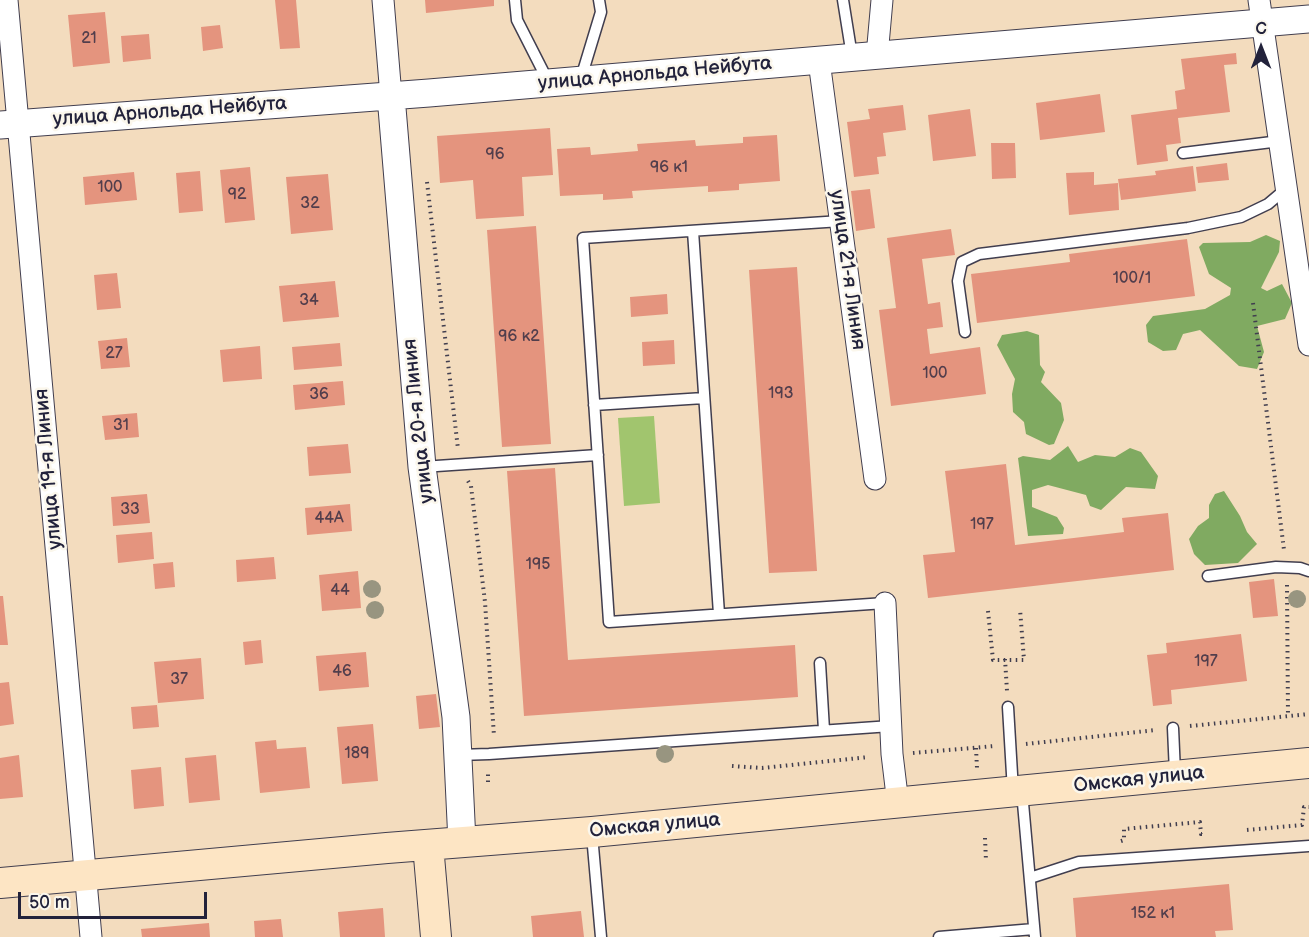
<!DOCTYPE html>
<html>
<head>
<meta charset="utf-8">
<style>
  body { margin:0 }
  #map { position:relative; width:1309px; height:937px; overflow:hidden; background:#f3dcbe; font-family:"Balsamiq Sans",sans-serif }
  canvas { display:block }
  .north { position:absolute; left:1231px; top:18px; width:60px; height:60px; -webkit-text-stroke:4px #fbf7ec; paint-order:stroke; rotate:0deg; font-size:16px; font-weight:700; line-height:24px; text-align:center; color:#22223b }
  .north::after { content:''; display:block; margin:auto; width:21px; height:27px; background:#22223b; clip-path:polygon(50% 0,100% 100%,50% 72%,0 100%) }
  .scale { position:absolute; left:18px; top:892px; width:189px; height:27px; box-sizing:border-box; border:3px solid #22223b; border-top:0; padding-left:8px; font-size:18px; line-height:21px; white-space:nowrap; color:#22223b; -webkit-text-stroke:4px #fbf7ec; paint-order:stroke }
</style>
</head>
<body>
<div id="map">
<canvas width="1309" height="937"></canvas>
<div class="north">С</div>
<div class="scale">50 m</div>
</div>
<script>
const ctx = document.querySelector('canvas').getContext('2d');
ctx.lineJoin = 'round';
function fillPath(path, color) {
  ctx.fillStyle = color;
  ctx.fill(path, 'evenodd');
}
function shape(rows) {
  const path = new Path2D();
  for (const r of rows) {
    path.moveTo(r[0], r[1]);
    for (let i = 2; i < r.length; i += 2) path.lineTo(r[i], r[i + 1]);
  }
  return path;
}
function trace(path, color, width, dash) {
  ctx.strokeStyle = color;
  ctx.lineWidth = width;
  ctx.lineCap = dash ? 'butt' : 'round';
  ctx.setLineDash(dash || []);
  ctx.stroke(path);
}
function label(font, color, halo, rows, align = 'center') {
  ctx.font = font + ' "Balsamiq Sans",sans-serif';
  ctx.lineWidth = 5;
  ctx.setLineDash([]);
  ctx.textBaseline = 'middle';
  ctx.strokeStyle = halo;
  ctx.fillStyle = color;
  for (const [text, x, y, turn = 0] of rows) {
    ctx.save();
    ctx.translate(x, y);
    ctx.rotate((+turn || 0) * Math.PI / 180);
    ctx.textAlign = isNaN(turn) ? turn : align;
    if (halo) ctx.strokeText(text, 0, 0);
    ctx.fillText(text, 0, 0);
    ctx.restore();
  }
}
fillPath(shape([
  [654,416,660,503,624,506,618,418]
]), '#a1c56e');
fillPath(shape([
  [1266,235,1280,241,1279,252,1261,288,1267,291,1282,284,1292,303,1285,319,1257,326,1264,352,1257,369,1239,366,1200,330,1183,334,1176,350,1163,351,1148,342,1146,325,1153,316,1205,309,1230,295,1231,288,1209,274,1199,247,1203,243,1250,242],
  [1027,331,1039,335,1040,365,1045,372,1041,382,1061,403,1064,420,1054,444,1049,445,1026,434,1024,422,1013,412,1012,394,1015,379,997,345,1002,335],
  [1068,446,1078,462,1095,455,1115,457,1130,448,1141,452,1158,476,1155,489,1126,487,1101,510,1090,506,1086,495,1048,485,1032,490,1032,507,1057,517,1064,528,1063,534,1028,536,1018,458,1023,456,1050,460],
  [1224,491,1240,516,1247,532,1257,544,1238,563,1205,565,1194,554,1189,539,1198,526,1209,518,1209,505,1215,494]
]), '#80aa61');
fillPath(shape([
  [275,0,296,0,300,48,280,49],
  [425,0,494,0,494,6,426,13],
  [105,12,110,63,73,67,68,15],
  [220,25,223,48,203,51,201,27],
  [149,34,151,59,123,62,121,36],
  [1236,53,1237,64,1224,65,1230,112,1178,118,1181,143,1166,145,1168,161,1137,165,1131,115,1177,109,1175,91,1185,89,1181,59],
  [1100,94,1105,132,1040,140,1036,103],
  [903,105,906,130,883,133,886,156,877,157,879,174,854,177,847,122,870,119,868,109],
  [970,109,976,156,933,161,928,115],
  [550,128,553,175,522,177,524,216,476,219,473,180,440,183,437,136],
  [777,135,780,181,739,184,739,190,708,192,708,186,632,191,633,198,603,200,603,194,560,196,557,149,590,147,591,155,638,151,637,144,695,140,696,146,743,143,743,137],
  [991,143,1015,143,1016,178,992,179],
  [1227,163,1229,180,1198,183,1196,167],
  [1193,166,1196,191,1121,200,1118,179,1156,175,1155,171],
  [250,167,255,220,225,223,220,170],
  [200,171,203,211,179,213,176,173],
  [134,172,137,200,85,205,83,177],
  [1094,172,1094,185,1118,183,1119,210,1069,215,1066,173],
  [328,174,333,230,291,234,286,177],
  [870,189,875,228,856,231,851,191],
  [536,226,551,444,502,447,487,230],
  [951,229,955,255,922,259,928,304,940,302,943,327,927,329,930,354,980,347,986,394,891,406,879,310,896,308,887,238],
  [1187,239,1195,296,977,323,971,274,1070,262,1069,254],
  [797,267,817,571,769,573,749,270],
  [117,273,121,308,97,310,94,275],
  [335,281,339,317,283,322,279,286],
  [667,294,668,314,631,317,630,297],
  [127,338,130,367,101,369,98,341],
  [674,340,675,364,643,366,642,342],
  [340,343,342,366,294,370,292,347],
  [260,346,262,379,223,382,220,350],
  [343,381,345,405,295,410,293,385],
  [137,413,139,437,105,440,102,416],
  [348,444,351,473,309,476,307,447],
  [1006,464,1015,545,1124,532,1122,518,1168,513,1174,570,928,598,923,555,955,552,945,471],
  [555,468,568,660,795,645,798,697,524,716,507,471],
  [147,494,150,523,113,526,111,497],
  [350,504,352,531,307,535,305,508],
  [152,532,154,559,118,563,116,535],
  [274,557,276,579,237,582,236,560],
  [173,562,175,587,155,589,153,564],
  [358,571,361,608,322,611,319,575],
  [1274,579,1278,616,1253,618,1249,582],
  [0,596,3,596,8,645,0,645],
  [1241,634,1247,681,1171,690,1172,704,1153,706,1147,655,1167,653,1166,643],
  [261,640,263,663,245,665,243,642],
  [366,652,369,687,319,691,316,656],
  [201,658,204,699,158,703,154,662],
  [9,682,14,724,0,726,0,683],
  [436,694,440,727,419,729,416,696],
  [157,705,159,727,133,729,131,707],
  [373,724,378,781,342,784,337,727],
  [276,740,277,749,306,747,310,788,260,793,255,742],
  [19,755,23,797,0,799,0,758],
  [216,755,220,800,189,803,185,758],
  [161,767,164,806,134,809,131,770],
  [1229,884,1233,930,1215,931,1216,937,1076,937,1073,898],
  [383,908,385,937,340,937,338,912],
  [581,911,584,937,533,937,531,916],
  [281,919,283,937,255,937,254,921],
  [209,923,210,937,142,937,141,929]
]), '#e4947e');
const service = shape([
  [515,0,517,20,549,83],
  [843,0,852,56],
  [581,78,601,12,599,0],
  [1183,153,1280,141],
  [841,221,583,238,609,622,885,603],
  [693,231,719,614],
  [965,332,958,281,962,262,979,254,1188,228,1241,217,1268,204,1287,188],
  [594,405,704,398],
  [422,467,598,455],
  [1208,576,1276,567,1300,568,1309,571],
  [820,663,824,730],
  [1008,707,1013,791],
  [1173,728,1175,773],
  [459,755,489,754,891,726],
  [1022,792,1035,937],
  [592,835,601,937],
  [1030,878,1079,862,1309,846],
  [939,937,1034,929]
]);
const minor = shape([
  [7,0,91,937],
  [383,0,391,96],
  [1259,0,1309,345],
  [877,56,882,0],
  [819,61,875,479],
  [885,603,892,754,898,804]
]);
const tertiary = shape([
  [391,96,422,467,456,717,462,842],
  [0,125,429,93,1309,19]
]);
const secondary = shape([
  [428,845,436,937],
  [0,883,387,848,592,832,1309,763]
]);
trace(service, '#413e4f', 13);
trace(minor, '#413e4f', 23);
trace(tertiary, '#413e4f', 29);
trace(secondary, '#413e4f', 32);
trace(shape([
  [427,182,458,449],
  [1253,303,1284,550],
  [468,481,471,486,485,602,494,736],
  [1287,585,1288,716],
  [988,611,993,660,1024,660,1020,609],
  [1005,659,1007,691],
  [1190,726,1309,714],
  [1026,744,1156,730],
  [976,748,977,768],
  [913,753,995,746],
  [732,766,762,768,869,757],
  [488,782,488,772],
  [1247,830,1302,825,1304,807,1309,807],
  [985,838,986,861],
  [1121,841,1124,840,1124,829,1200,822,1201,834,1204,834]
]), '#413e4f', 4, [1.5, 4.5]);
trace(service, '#fff', 10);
trace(minor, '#fff', 21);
trace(tertiary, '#fff', 27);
trace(secondary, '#fde5c4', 30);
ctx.fillStyle = '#989580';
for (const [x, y] of [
  [372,589],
  [1297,599],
  [375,610],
  [665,754]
]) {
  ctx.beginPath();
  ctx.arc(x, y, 9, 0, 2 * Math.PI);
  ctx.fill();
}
label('16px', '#523e4c', null, [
  ["21",89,39],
  ["96",495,155],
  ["96 к1",669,168],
  ["100",110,188],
  ["92",237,195],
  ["32",310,204],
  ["100/1",1132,279],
  ["34",309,301],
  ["96 к2",519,337],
  ["27",114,354],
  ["100",935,374],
  ["193",781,394],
  ["36",319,395],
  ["31",121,426],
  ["33",130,510],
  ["44А",329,519],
  ["197",982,525],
  ["195",538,565],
  ["44",340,591],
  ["197",1206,662],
  ["46",342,672],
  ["37",179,680],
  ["189",357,754],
  ["152 к1",1153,914]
]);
label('20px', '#22223b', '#fbf7ec', [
  ["улица Арнольда Нейбута",655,74,-5],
  ["улица Арнольда Нейбута",170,112,-4],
  ["улица 21-я Линия",847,270,82],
  ["улица 20-я Линия",419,421,-96],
  ["улица 19-я Линия",49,469,-95],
  ["Омская улица",1139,780,-6],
  ["Омская улица",655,826,-5]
]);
</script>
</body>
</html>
